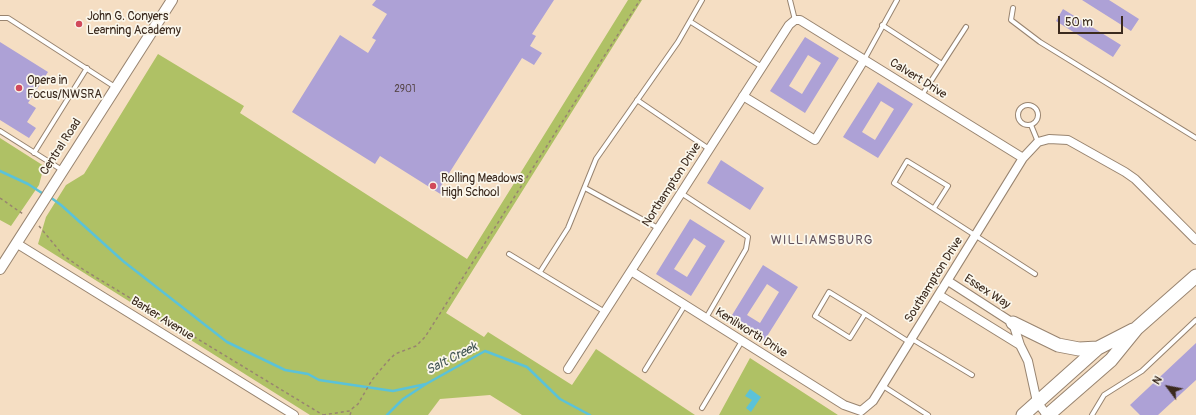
<!DOCTYPE html>
<html>
<head>
<meta charset="utf-8">
<style>
  body { margin:0 }
  #map { position:relative; width:1196px; height:415px; overflow:hidden; background:#f5dec3; font-family:Pangolin,sans-serif }
  canvas { display:block }
  .north { position:absolute; left:1148px; top:367px; width:40px; height:40px; -webkit-text-stroke:3px #fbf7ec; paint-order:stroke; rotate:302deg; font-size:11px; font-weight:700; line-height:16px; text-align:center; color:#3b2a1e }
  .north::after { content:''; display:block; margin:auto; width:14px; height:18px; background:#3b2a1e; clip-path:polygon(50% 0,100% 100%,50% 72%,0 100%) }
  .scale { position:absolute; left:1058px; top:16px; width:65px; height:18px; box-sizing:border-box; border:2px solid #3b2a1e; border-top:0; padding-left:5px; font-size:12px; line-height:14px; white-space:nowrap; color:#3b2a1e; -webkit-text-stroke:3px #fbf7ec; paint-order:stroke }
</style>
</head>
<body>
<div id="map">
<canvas width="1196" height="415"></canvas>
<div class="north">N</div>
<div class="scale">50 m</div>
</div>
<script>
const ctx = document.querySelector('canvas').getContext('2d');
ctx.lineJoin = 'round';
function fillPath(path, color) {
  ctx.fillStyle = color;
  ctx.fill(path, 'evenodd');
}
function shape(rows) {
  const path = new Path2D();
  for (const r of rows) {
    if (r.length === 3) {
      path.moveTo(r[0] + r[2], r[1]);
      path.arc(r[0], r[1], r[2], 0, 2 * Math.PI);
      continue;
    }
    path.moveTo(r[0], r[1]);
    for (let i = 2; i < r.length; i += 2) path.lineTo(r[i], r[i + 1]);
  }
  return path;
}
function trace(path, color, width, dash) {
  ctx.strokeStyle = color;
  ctx.lineWidth = width;
  ctx.lineCap = dash ? 'butt' : 'round';
  ctx.setLineDash(dash || []);
  ctx.stroke(path);
}
function label(font, color, halo, rows, align = 'center') {
  ctx.font = font + ' Pangolin,sans-serif';
  ctx.lineWidth = 3.5;
  ctx.setLineDash([]);
  ctx.textBaseline = 'middle';
  ctx.strokeStyle = halo;
  ctx.fillStyle = color;
  for (const [text, x, y, turn = 0] of rows) {
    ctx.save();
    ctx.translate(x, y);
    ctx.rotate((+turn || 0) * Math.PI / 180);
    ctx.textAlign = isNaN(turn) ? turn : align;
    if (halo) ctx.strokeText(text, 0, 0);
    ctx.fillText(text, 0, 0);
    ctx.restore();
  }
}
fillPath(shape([
  [628,0,642,0,446,313,484,337,488,332,572,385,596,349,695,415,522,415,490,395,440,399,428,415,310,415,38,244,46,217,66,185,84,174,158,54,244,106,240,113,467,259],
  [0,138,44,166,39,185,11,226,0,220],
  [750,358,838,415,719,415]
]), '#afc165');
fillPath(shape([
  [750,389,761,397,751,412,746,408,752,400,745,396]
]), '#5bc2d8');
trace(shape([
  [0,171,28,184,45,195],
  [50,197,61,205,123,261,227,342,285,370,308,374,319,380,393,391,426,384],
  [387,415,403,399,426,384,485,351,527,367,560,399,590,415]
]), '#5bc2d8', 2.5);
fillPath(shape([
  [376,0,554,0,532,34,536,36,530,46,542,53,534,65,522,58,441,186,446,189,442,195,380,156,375,164,292,112,340,35,368,53,376,40,372,38,387,14,372,5],
  [1082,0,1109,0,1139,19,1131,31],
  [1063,9,1121,45,1113,57,1056,21],
  [805,37,839,58,805,113,770,91],
  [808,55,821,63,802,94,789,86],
  [0,42,48,72,28,103,36,108,27,122,36,128,29,138,0,120],
  [878,82,913,104,878,158,843,137],
  [881,101,894,109,875,140,862,132],
  [721,160,764,188,750,210,707,183],
  [690,219,725,241,691,296,656,274],
  [694,238,706,246,687,277,674,269],
  [763,265,798,287,764,341,729,320],
  [767,284,779,292,760,323,747,315],
  [1196,343,1196,380,1158,415,1140,415,1130,405]
]), '#ada1d6');
const service = shape([
  [790,0,795,20],
  [1013,8,1011,20,1040,42,1196,138],
  [0,18,8,18,115,87],
  [691,22,762,67],
  [882,25,942,64],
  [864,60,897,0],
  [922,95,966,27],
  [637,100,709,149],
  [1028,115,10],
  [1031,125,1038,142],
  [0,131,62,170],
  [34,153,87,68],
  [585,188,658,228],
  [681,193,748,237,746,249,706,318],
  [934,208,948,186,907,161,894,183,1035,274],
  [509,254,605,312],
  [540,272,568,228,596,159,678,42,702,0],
  [865,314,850,338,815,316,829,292,865,314,909,342],
  [912,339,972,375],
  [645,370,685,305],
  [883,386,928,415],
  [702,408,742,341],
  [1092,415,1104,395,1142,371,1196,320]
]);
const minor = shape([
  [743,96,815,140,864,60],
  [16,243,294,415],
  [631,271,844,405,861,411,873,401,1023,158,1038,142,1049,139,1068,140,1125,172,1135,179,1196,240],
  [948,281,1013,323,1020,345,1028,361,1037,402,1047,415],
  [939,295,1020,345],
  [568,369,789,25,795,20,800,20,1023,158]
]);
const tertiary = shape([
  [0,269,172,0]
]);
const primary = shape([
  [1013,323,1058,345,1079,349,1098,348],
  [1023,415,1098,348,1133,330],
  [1048,415,1111,360,1137,328,1196,276]
]);
trace(service, '#988470', 6);
trace(minor, '#988470', 10);
trace(tertiary, '#988470', 12);
trace(primary, '#988470', 15);
trace(shape([
  [0,198,23,214],
  [39,226,63,255,84,270,323,415],
  [323,415,349,411,358,404,372,380,387,362,395,354,416,346,425,337,640,0],
  [350,415,352,409]
]), '#988470', 1.5, [3, 3]);
trace(service, '#fff', 4);
trace(minor, '#fff', 8);
trace(tertiary, '#fff', 10);
trace(primary, '#fff', 13);
for (const [x, y, r, color] of [
  [79,24,4,"#d1495b"],
  [19,88,4,"#d1495b"],
  [433,186,4,"#d1495b"]
]) {
  const dot = new Path2D();
  dot.arc(x, y, r, 0, 2 * Math.PI);
  ctx.fillStyle = color;
  ctx.fill(dot);
  trace(dot, '#fbf7ec', 1.5);
}
label('10px', '#58484c', null, [
  ["2901",405,89]
]);
label('12px', '#3b2a1e', '#fbf7ec', [
  ["John G. Conyers",87,17],
  ["Learning Academy",87,31],
  ["Opera in",27,81],
  ["Focus/NWSRA",27,95],
  ["Rolling Meadows",441,179],
  ["High School",441,193]
], 'left');
label('12px', '#3b2a1e', '#fbf7ec', [
  ["Calvert Drive",918,79,32],
  ["Central Road",61,147,-57],
  ["Northampton Drive",672,185,-57],
  ["Southampton Drive",934,280,-58],
  ["Essex Way",987,292,33],
  ["Barker Avenue",162,319,32],
  ["Kenilworth Drive",751,333,32]
]);
ctx.letterSpacing = '1px';
label('13px', '#63545e', '#fbf7ec', [
  ["WILLIAMSBURG",822,241]
]);
ctx.letterSpacing = '0px';
label('italic 13px', '#455856', '#fbf7ec', [
  ["Salt Creek",452,359,-27]
]);
</script>
</body>
</html>
